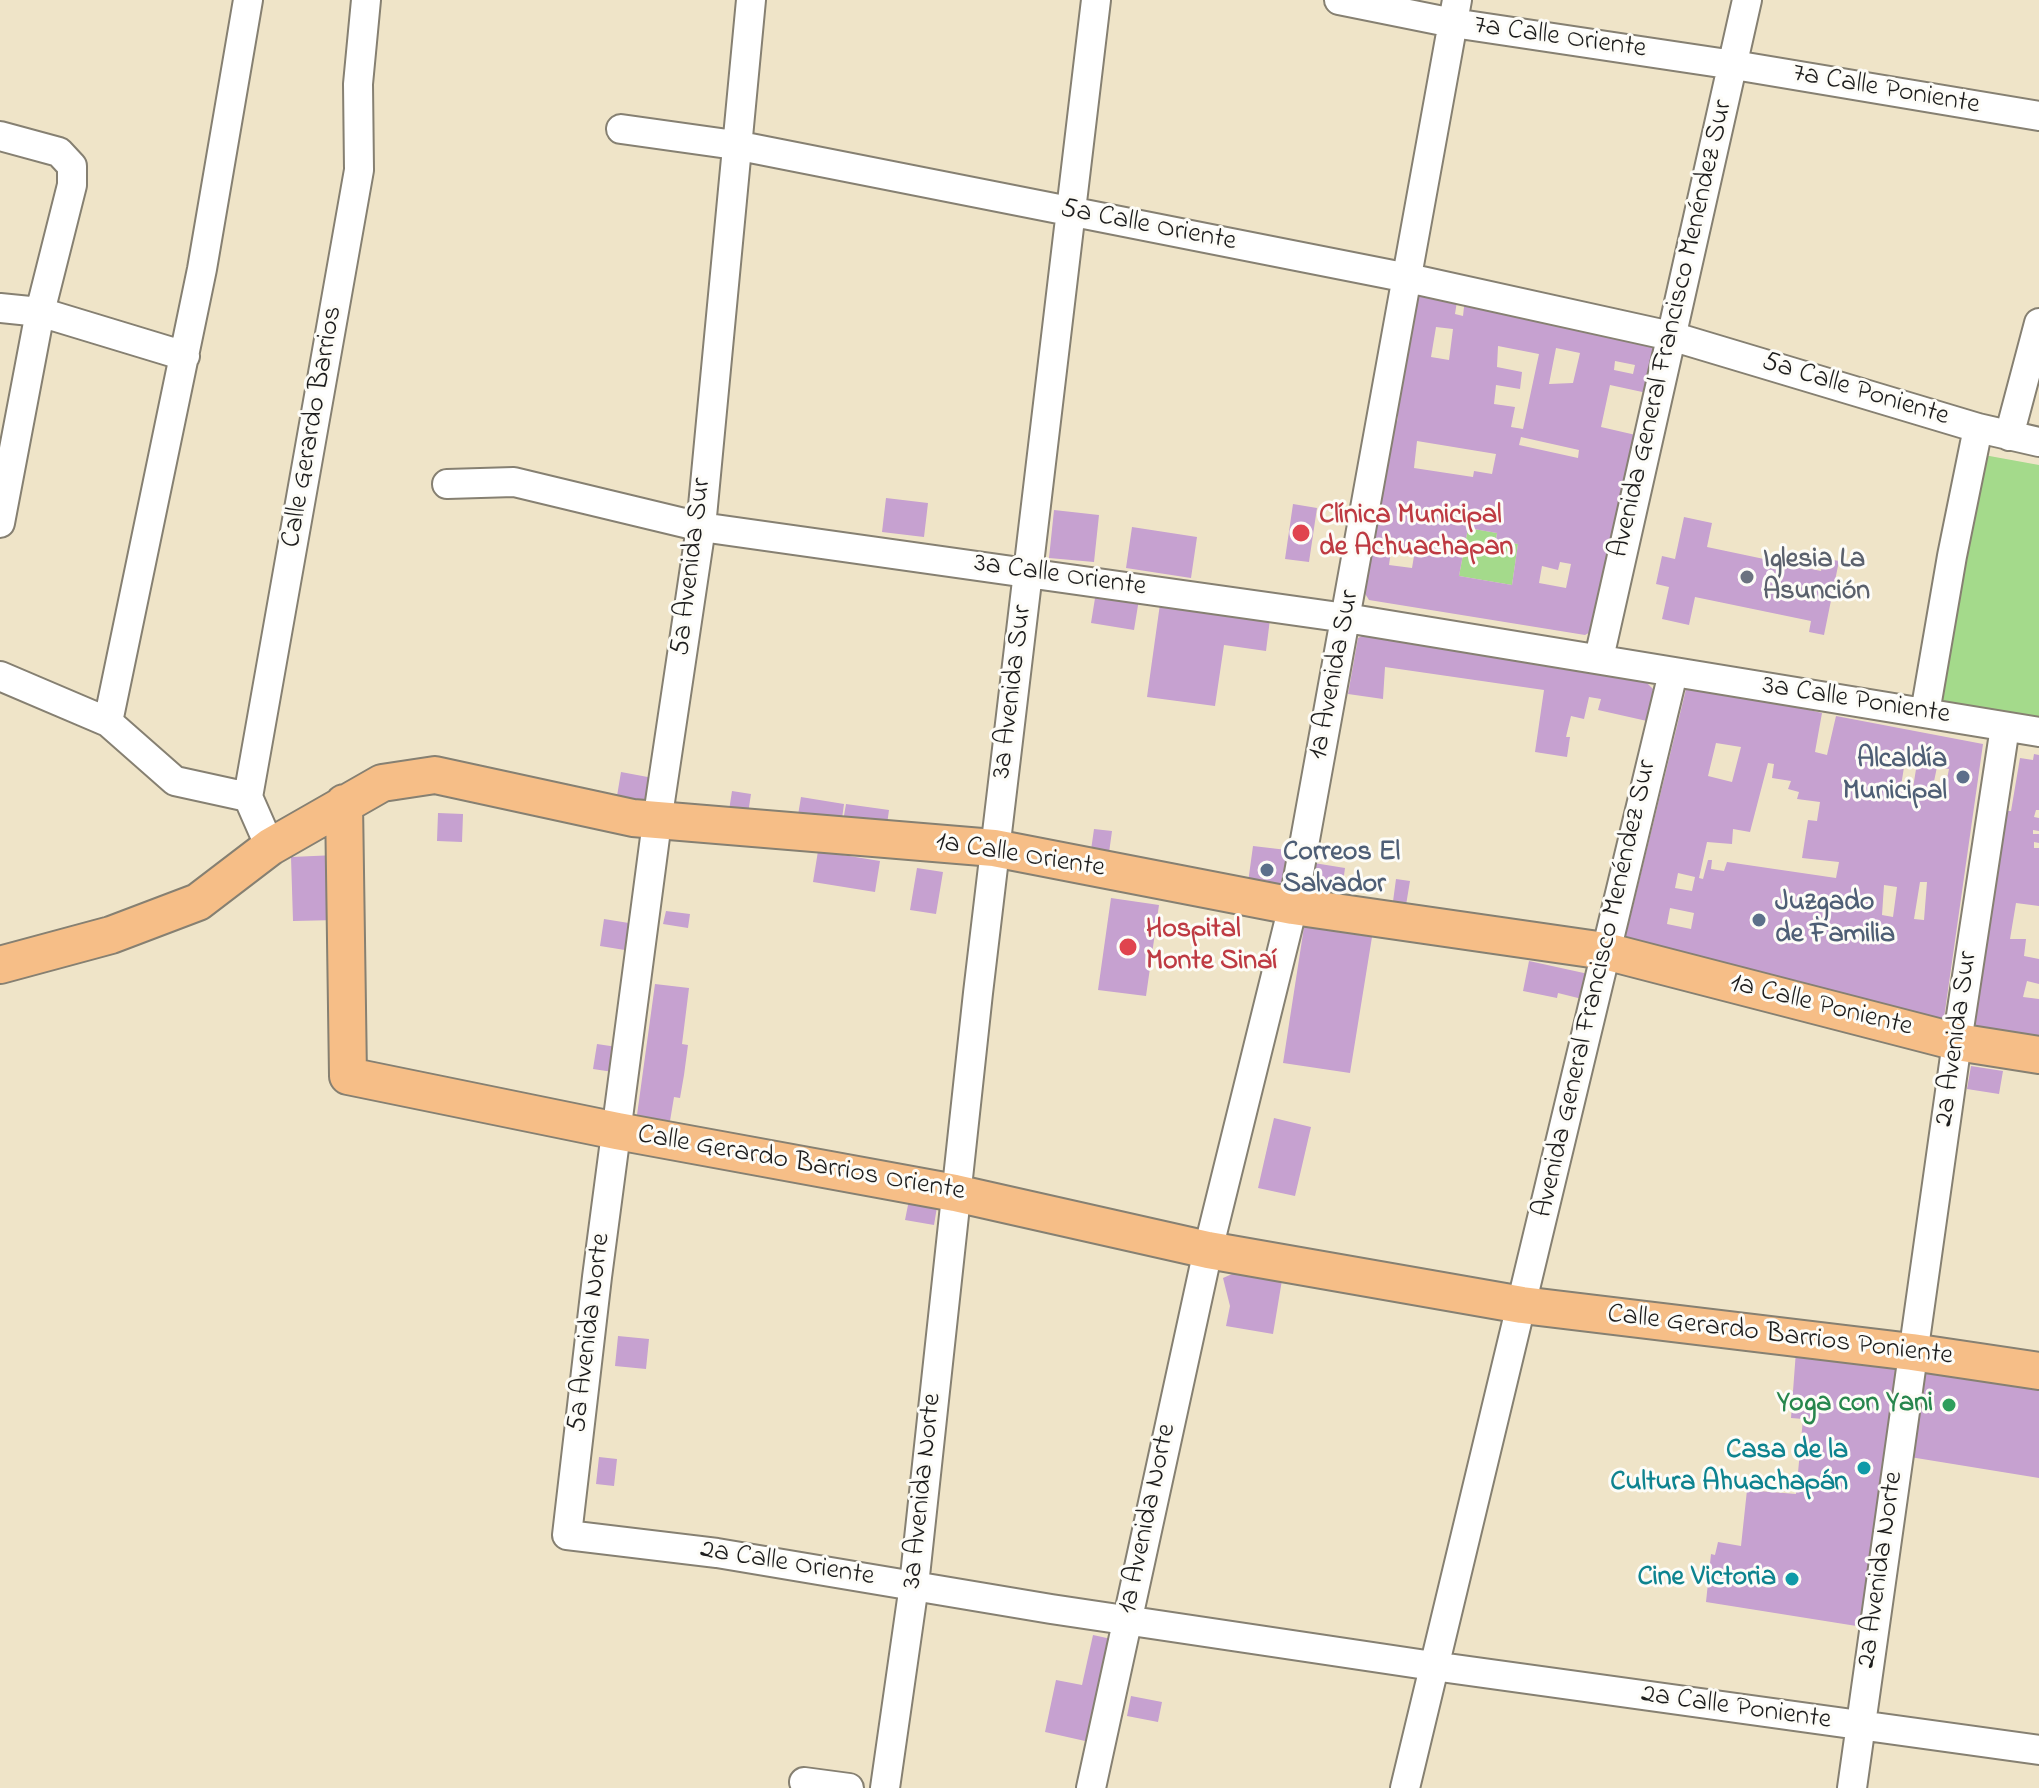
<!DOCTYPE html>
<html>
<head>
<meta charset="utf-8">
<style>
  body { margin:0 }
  canvas { display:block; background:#efe4c8 }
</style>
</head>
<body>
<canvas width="2039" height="1788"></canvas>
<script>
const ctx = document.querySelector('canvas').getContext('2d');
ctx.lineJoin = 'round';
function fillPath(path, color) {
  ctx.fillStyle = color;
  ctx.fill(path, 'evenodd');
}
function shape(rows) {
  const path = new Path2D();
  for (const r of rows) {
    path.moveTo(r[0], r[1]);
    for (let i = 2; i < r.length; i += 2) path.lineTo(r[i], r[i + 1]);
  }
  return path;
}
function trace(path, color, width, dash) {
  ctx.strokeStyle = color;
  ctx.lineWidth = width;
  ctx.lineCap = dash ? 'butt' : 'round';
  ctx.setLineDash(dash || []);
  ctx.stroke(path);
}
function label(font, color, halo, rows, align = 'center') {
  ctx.font = font + ' "Indie Flower",sans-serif';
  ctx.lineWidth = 6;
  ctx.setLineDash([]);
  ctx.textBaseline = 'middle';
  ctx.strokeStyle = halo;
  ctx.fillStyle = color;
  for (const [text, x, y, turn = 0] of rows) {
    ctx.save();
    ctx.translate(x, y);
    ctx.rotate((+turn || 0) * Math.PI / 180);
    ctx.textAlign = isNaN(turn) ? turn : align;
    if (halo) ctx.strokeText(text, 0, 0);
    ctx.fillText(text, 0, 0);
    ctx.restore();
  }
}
fillPath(shape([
  [1984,455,2039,465,2039,722,1939,707],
  [1468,528,1497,533,1496,540,1518,544,1512,585,1459,576]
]), '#a4da8b');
fillPath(shape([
  [1414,294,1458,295,1455,314,1463,316,1465,298,1662,337,1647,393,1610,385,1601,427,1640,436,1598,628,1585,635,1369,600,1364,592,1395,421,1397,422,1398,416,1395,415],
  [1436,327,1453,329,1449,360,1431,357],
  [1498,346,1539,354,1523,429,1511,427,1515,407,1494,404,1496,385,1520,389,1522,372,1497,367],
  [1556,348,1580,353,1573,383,1549,384],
  [1615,361,1635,365,1633,374,1614,370],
  [1521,437,1579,450,1578,458,1519,445],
  [1417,441,1496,454,1492,474,1474,471,1473,477,1414,468],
  [1468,528,1497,533,1496,540,1518,544,1512,585,1459,576],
  [1391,551,1414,556,1412,568,1389,565],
  [1560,562,1571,564,1566,588,1539,583,1542,566,1558,570],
  [886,498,928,503,924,537,882,532],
  [1293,504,1317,508,1309,562,1285,559],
  [1054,510,1099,515,1094,562,1049,558],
  [1684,517,1712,523,1707,547,1821,571,1824,558,1839,561,1824,635,1809,632,1811,621,1695,597,1689,625,1662,619,1669,587,1656,584,1662,556,1675,559],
  [1132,527,1197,537,1191,578,1126,568],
  [1096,592,1139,599,1134,630,1091,623],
  [1160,604,1270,619,1266,651,1224,645,1215,706,1147,697],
  [1368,633,1645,681,1653,689,1647,721,1598,710,1601,699,1589,697,1584,719,1571,716,1566,737,1570,737,1567,757,1535,752,1544,690,1385,667,1383,699,1348,694,1358,638],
  [1688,681,1822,713,1815,752,1827,755,1836,716,1983,744,1944,1018,1936,1023,1625,939],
  [1716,743,1741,747,1732,782,1708,776],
  [1905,761,1917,763,1913,788,1901,786],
  [1768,763,1774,764,1772,778,1791,781,1788,789,1799,792,1797,799,1820,802,1817,821,1808,820,1802,858,1839,862,1836,878,1727,862,1724,871,1711,869,1712,860,1708,860,1703,879,1699,878,1707,842,1732,844,1733,829,1750,832],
  [1937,767,1949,769,1944,794,1932,791],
  [1678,873,1695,877,1692,891,1675,888],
  [1920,882,1927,882,1924,920,1914,919],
  [1884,885,1897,887,1893,917,1882,915],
  [1670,908,1694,913,1691,929,1667,924],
  [2034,754,2039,755,2039,810,2036,810,2034,817,2039,818,2039,831,2033,830,2033,834,2039,834,2039,843,2034,842,2034,848,2039,848,2039,906,2016,903,2010,939,2026,939,2024,956,2039,959,2039,984,2027,981,2023,997,2039,999,2039,1041,1976,1032,1970,1024,2007,811,2011,811,2020,758,2033,760],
  [621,772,653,778,650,798,638,806,616,802],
  [732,791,751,794,747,820,728,817],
  [801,797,844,804,840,833,796,827],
  [846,804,889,810,885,839,841,833],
  [438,813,463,814,462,842,437,841],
  [1094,829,1112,831,1108,860,1090,857],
  [1253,846,1287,850,1281,895,1247,890],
  [818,851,880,861,875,892,813,882],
  [336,855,338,920,293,921,291,857],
  [1314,863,1345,868,1340,905,1309,896],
  [917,868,943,872,936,914,910,910],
  [1396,879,1410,881,1405,911,1392,909],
  [1111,898,1159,905,1146,996,1098,990],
  [666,911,690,914,688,928,663,924],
  [604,919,635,924,631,951,600,946],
  [1304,927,1372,937,1350,1073,1283,1063],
  [1529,961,1593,975,1586,1000,1558,993,1557,998,1523,991],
  [655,984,689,988,682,1044,688,1045,684,1075,680,1098,674,1097,670,1121,637,1115],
  [597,1044,617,1047,613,1072,593,1069],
  [1971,1066,2003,1071,1999,1094,1967,1089],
  [1274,1118,1311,1127,1295,1196,1258,1188],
  [911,1190,939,1195,934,1225,905,1220],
  [1229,1265,1283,1274,1273,1334,1226,1326,1230,1306,1223,1278,1232,1274],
  [618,1336,649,1339,646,1369,615,1366],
  [1796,1351,1905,1367,1869,1628,1706,1602,1711,1554,1715,1555,1718,1542,1741,1546,1747,1490,1796,1494,1803,1419,1791,1418],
  [1922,1366,2039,1387,2039,1478,1910,1457],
  [599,1457,617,1459,614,1486,596,1484],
  [1093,1635,1116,1640,1094,1743,1045,1732,1056,1680,1082,1685],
  [1131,1696,1162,1702,1158,1722,1127,1716]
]), '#c6a1d0');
const minor = shape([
  [751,0,701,527,657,822,597,1277,567,1535,717,1553,1051,1609,1433,1666,2039,1750],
  [1339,0,1453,23,1734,65,2039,116],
  [621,129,735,145,1408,278,1671,336,1978,428,2039,442],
  [0,136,59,152,72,166,72,185,40,312,0,523],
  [0,308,40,312,185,356],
  [2009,436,2039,323],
  [447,484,514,482,701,527,1346,618,2039,732],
  [1599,658,1747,0],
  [0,676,108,722,175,781,248,797],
  [1925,713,1952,556,1978,428],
  [108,722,202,269,248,0],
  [270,847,248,797,359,170,358,84,366,0],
  [804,1782,849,1788],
  [885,1788,914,1585,978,993,1096,0],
  [1091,1788,1208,1250,1293,906,1457,0],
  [1405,1788,1673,673],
  [1852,1788,1957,1042,2005,727]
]);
const major = shape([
  [344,803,348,1076,617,1131,955,1193,1208,1250,1522,1305,1912,1352,2039,1371],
  [0,965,111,935,198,902,270,847,382,783,435,775,633,818,994,848,1293,906,1605,951,1957,1042,2039,1055]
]);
trace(minor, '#868072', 32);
trace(major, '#868072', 40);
trace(minor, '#fff', 28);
trace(major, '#f6be87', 36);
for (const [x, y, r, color] of [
  [1301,533,10,"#e0444e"],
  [1747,577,8,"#6b7280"],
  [1963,777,8,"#5c6f8a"],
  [1267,870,8,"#5c6f8a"],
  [1759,920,8,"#5c6f8a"],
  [1128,947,10,"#e0444e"],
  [1949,1405,8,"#2e9e5b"],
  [1864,1468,8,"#0f9aa8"],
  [1792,1579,8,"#0f9aa8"]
]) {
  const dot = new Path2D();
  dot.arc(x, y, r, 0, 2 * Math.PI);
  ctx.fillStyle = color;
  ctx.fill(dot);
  trace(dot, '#fdfcf7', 3);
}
label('28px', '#1c1c1c', '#fdfcf7', [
  ["7a Calle Oriente",1560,39,8],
  ["7a Calle Poniente",1886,91,10],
  ["5a Calle Oriente",1148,227,11],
  ["Avenida General Francisco Menéndez Sur",1673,329,-77],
  ["5a Calle Poniente",1855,391,17],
  ["Calle Gerardo Barrios",314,427,-80],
  ["5a Avenida Sur",693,567,-83],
  ["3a Calle Oriente",1060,577,8],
  ["1a Avenida Sur",1336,675,-79],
  ["3a Avenida Sur",1014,692,-83],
  ["3a Calle Poniente",1856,702,9],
  ["1a Calle Oriente",1020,857,9],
  ["Avenida General Francisco Menéndez Sur",1597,989,-77],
  ["1a Calle Poniente",1821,1007,14],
  ["2a Avenida Sur",1958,1039,-82],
  ["Calle Gerardo Barrios Oriente",801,1165,10],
  ["5a Avenida Norte",591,1333,-83],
  ["Calle Gerardo Barrios Poniente",1780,1337,7],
  ["3a Avenida Norte",924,1491,-84],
  ["1a Avenida Norte",1149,1519,-78],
  ["2a Calle Oriente",787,1565,9],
  ["2a Avenida Norte",1882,1570,-82],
  ["2a Calle Poniente",1736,1709,8]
]);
label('bold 28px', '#be3a42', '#fdfcf7', [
  ["Clínica Municipal",1319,517],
  ["de Achuachapan",1319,549],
  ["Hospital",1146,931],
  ["Monte Sinaí",1146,963]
], 'left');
label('bold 28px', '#5b616d', '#fdfcf7', [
  ["Iglesia La",1763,561],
  ["Asunción",1763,593]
], 'left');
label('bold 28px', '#4e5e75', '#fdfcf7', [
  ["Alcaldía",1947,761,"right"],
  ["Municipal",1947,793,"right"],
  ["Correos El",1283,854],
  ["Salvador",1283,886],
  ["Juzgado",1775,904],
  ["de Familia",1775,936]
], 'left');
label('bold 28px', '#27864d', '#fdfcf7', [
  ["Yoga con Yani",1933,1405]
], 'right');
label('bold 28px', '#0d838f', '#fdfcf7', [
  ["Casa de la",1848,1452],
  ["Cultura Ahuachapán",1848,1484],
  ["Cine Victoria",1776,1579]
], 'right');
</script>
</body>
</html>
